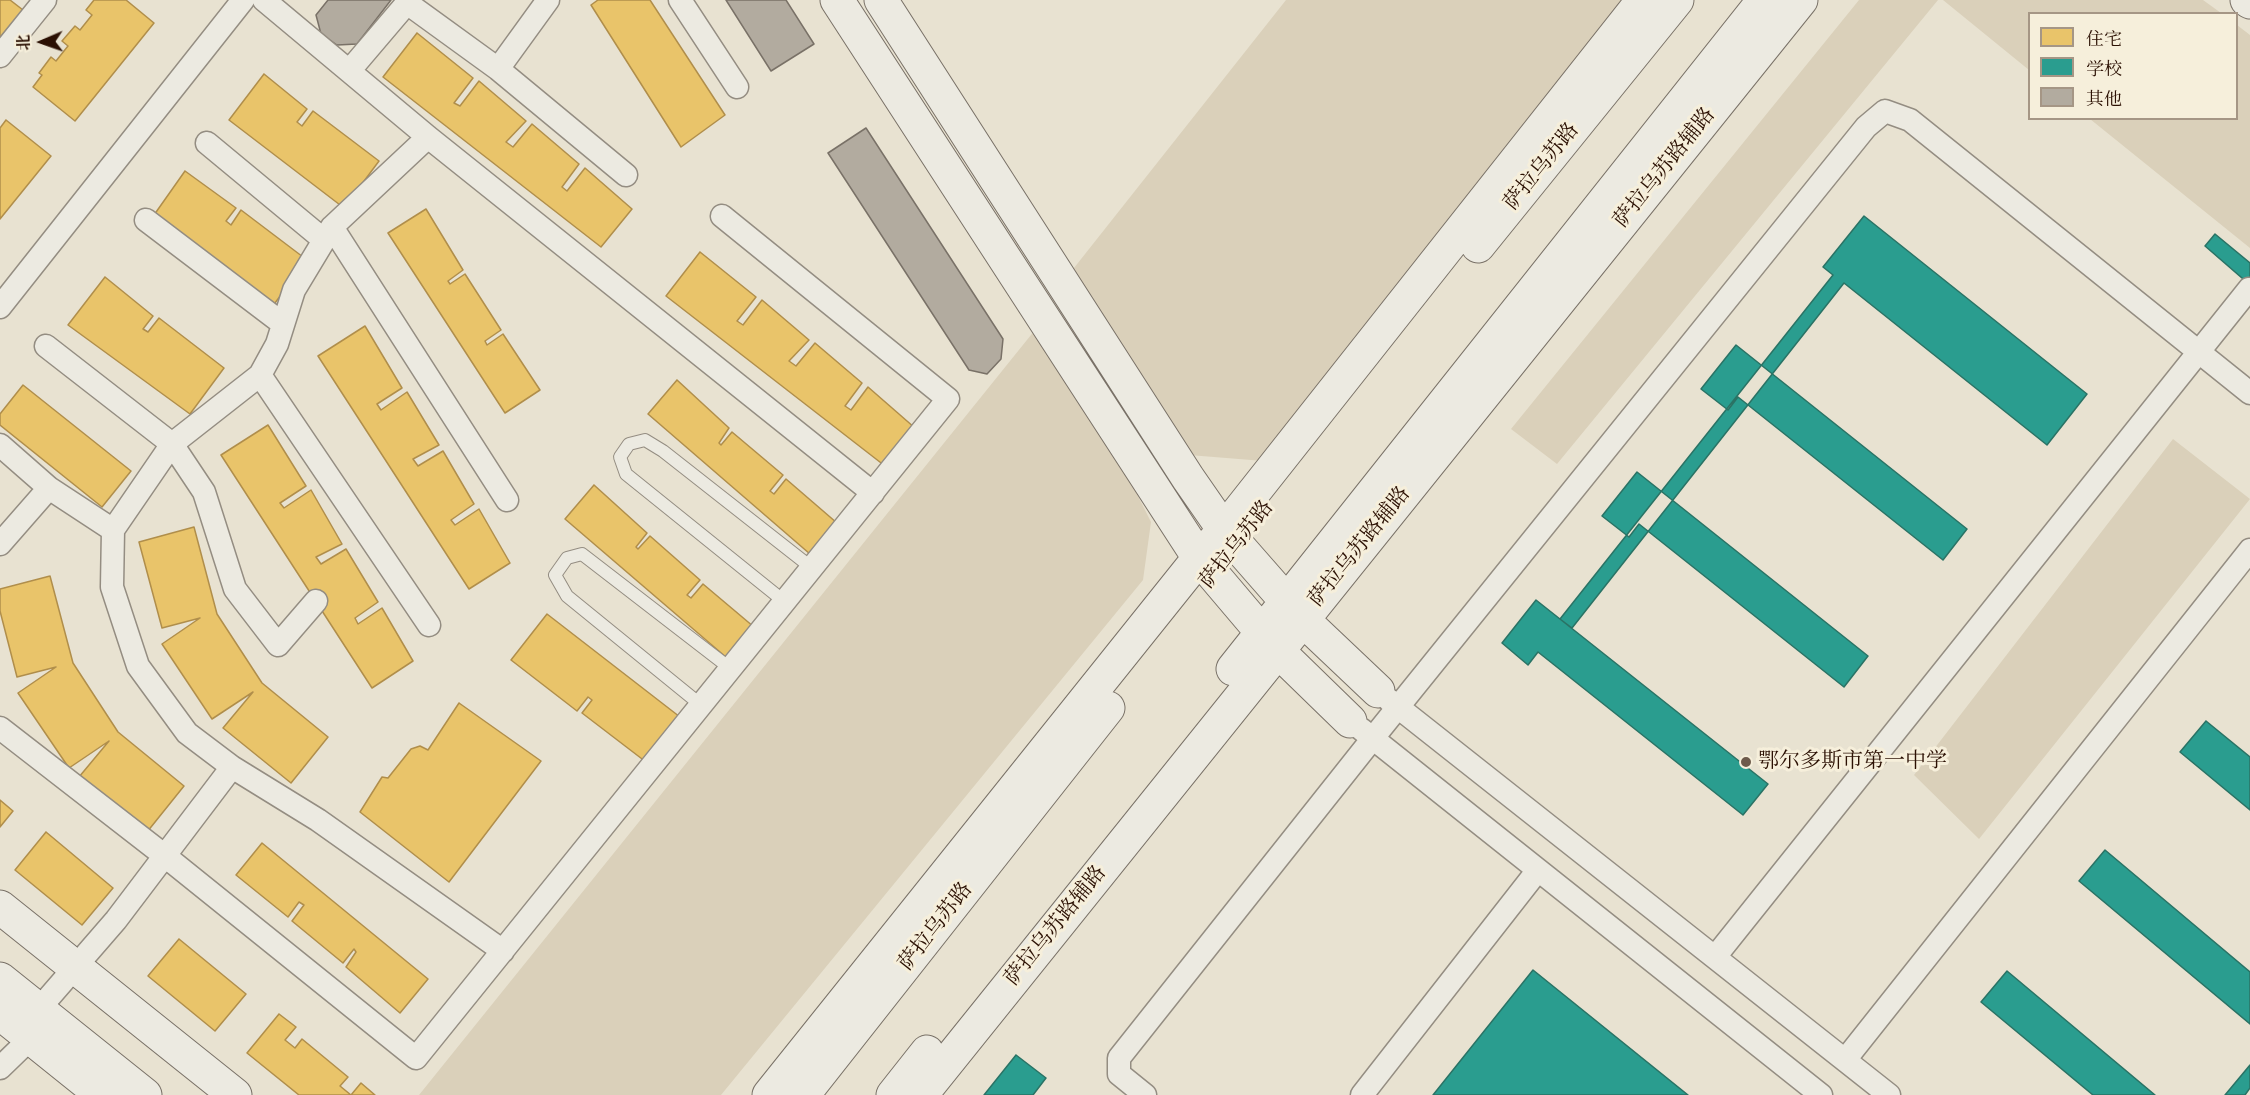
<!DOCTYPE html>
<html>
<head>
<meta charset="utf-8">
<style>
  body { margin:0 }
  #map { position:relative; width:2250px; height:1095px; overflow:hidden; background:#e8e2d1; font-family:"IM FELL French Canon","Noto Serif SC",serif }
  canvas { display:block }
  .legend { position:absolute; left:2028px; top:12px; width:210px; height:108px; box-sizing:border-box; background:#f6efdb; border:2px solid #a59685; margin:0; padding:8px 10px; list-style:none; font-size:18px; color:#2b1003 }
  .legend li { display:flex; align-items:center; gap:12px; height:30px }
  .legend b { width:30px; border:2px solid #a59685 }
  .north { position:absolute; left:12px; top:12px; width:60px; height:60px; -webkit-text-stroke:4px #f6efdb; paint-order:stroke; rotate:268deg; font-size:16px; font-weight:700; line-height:24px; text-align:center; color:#2b1003 }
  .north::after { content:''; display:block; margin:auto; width:21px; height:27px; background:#2b1003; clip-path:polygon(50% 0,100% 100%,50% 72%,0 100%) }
</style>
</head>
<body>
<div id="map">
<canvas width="2250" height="1095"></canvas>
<ul class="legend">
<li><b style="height:16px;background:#e9c46a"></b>住宅</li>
<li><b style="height:16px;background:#2a9d8f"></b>学校</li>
<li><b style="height:16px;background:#b2ab9f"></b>其他</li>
</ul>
<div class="north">北</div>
</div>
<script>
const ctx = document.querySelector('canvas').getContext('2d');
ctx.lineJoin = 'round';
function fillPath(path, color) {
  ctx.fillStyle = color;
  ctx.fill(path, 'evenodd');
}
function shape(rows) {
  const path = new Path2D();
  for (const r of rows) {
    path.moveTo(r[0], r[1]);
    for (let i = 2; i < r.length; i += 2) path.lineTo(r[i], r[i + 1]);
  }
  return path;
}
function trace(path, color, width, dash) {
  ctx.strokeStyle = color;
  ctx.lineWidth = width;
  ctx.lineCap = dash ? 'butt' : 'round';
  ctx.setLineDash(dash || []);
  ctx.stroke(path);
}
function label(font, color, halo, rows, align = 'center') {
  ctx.font = font + ' "IM FELL French Canon","Noto Serif SC",serif';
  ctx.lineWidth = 6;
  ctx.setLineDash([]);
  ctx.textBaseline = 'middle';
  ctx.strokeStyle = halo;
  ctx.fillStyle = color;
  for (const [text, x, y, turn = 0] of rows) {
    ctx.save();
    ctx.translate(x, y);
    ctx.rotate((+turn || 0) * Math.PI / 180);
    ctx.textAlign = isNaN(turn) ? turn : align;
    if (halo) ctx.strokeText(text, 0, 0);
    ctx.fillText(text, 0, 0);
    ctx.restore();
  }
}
fillPath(shape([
  [1286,0,1627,0,1276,462,1189,455,1070,273],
  [1859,0,1938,0,1557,464,1511,429],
  [1943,0,2203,0,2221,13,2030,14,2029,70],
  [2237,25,2250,35,2250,248,2090,119,2236,118],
  [1039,325,1117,454,1151,522,1143,580,721,1095,419,1095],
  [2173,439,2250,499,1979,839,1914,775]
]), '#dad0ba');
const homes = shape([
  [0,0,10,0,23,10,0,38,0,0],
  [94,0,126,0,154,23,75,121,33,87,42,75,39,73,51,57,56,61,68,46,62,41,75,26,80,30,92,15,86,10,94,0],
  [598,0,650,0,725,115,681,147,591,5,598,0],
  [417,33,473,78,454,103,460,106,479,81,526,121,506,142,513,147,532,124,579,164,562,187,567,191,585,168,632,209,601,247,383,77,417,33],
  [264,74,307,109,297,122,302,126,313,111,379,161,344,208,229,120,264,74],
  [6,120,51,156,0,219,0,128,6,120],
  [185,171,236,208,226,221,231,225,241,210,307,260,272,307,154,215,185,171],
  [426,209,463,270,448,281,450,284,465,274,501,330,485,341,487,345,503,334,540,390,505,413,388,233,426,209],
  [700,252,756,297,737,321,743,325,762,300,809,340,789,361,796,366,815,343,862,383,845,406,851,410,868,387,915,428,885,466,666,296,700,252],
  [105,277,153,316,143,329,148,332,159,318,224,368,190,414,68,325,105,277],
  [365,326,402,388,377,404,381,410,407,392,439,445,413,459,418,466,443,451,474,504,451,520,455,525,479,509,510,563,469,589,318,356,365,326],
  [677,380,729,428,719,443,721,445,732,432,783,475,770,491,774,494,786,479,837,523,810,554,648,414,677,380],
  [23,385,131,471,102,507,0,425,0,414,23,385],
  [268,425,306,486,280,503,284,508,311,490,342,544,316,557,321,564,346,549,378,602,355,618,358,624,382,608,413,661,372,688,221,455,268,425],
  [594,485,647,533,636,547,638,549,650,536,700,580,687,595,691,598,703,584,754,627,727,658,565,519,594,485],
  [194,527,217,614,262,683,328,737,291,783,223,728,253,692,212,719,162,644,200,618,162,628,139,542,194,527],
  [50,576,73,663,118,732,184,786,147,832,79,777,109,741,69,768,18,693,56,667,17,677,0,611,0,589,50,576],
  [547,614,680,717,646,762,582,713,592,700,588,697,577,711,511,660,547,614],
  [459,703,541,761,449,882,360,812,382,777,388,778,411,749,420,746,428,750,459,703],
  [0,800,13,811,0,827,0,800],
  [46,832,113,888,82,925,15,870,46,832],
  [262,843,428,979,400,1013,346,967,356,952,354,949,343,963,292,921,304,905,299,902,288,917,236,875,262,843],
  [179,939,246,994,215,1031,148,976,179,939],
  [279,1014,296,1027,285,1040,295,1048,302,1039,348,1077,340,1086,351,1095,361,1083,375,1095,299,1095,247,1053,279,1014]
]);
fillPath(homes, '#e9c46a');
trace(homes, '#b08e4b', 1.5);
const schools = shape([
  [1864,216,2087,394,2047,445,1844,283,1572,628,1560,619,1833,275,1823,267,1864,216],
  [2215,234,2250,263,2250,285,2205,246,2215,234],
  [1736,345,1967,529,1943,560,1738,397,1728,410,1701,389,1736,345],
  [1637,472,1868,656,1844,687,1639,524,1629,537,1602,516,1637,472],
  [1536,600,1768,784,1743,815,1538,652,1528,665,1502,643,1536,600],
  [2206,721,2250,757,2250,810,2180,752,2206,721],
  [2105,850,2250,972,2250,1024,2079,881,2105,850],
  [1533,970,1688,1095,1433,1095,1533,970],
  [2007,971,2155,1095,2093,1095,1981,1002,2007,971],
  [1016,1055,1046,1078,1033,1095,984,1095,1016,1055],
  [2250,1065,2250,1088,2245,1095,2225,1095,2250,1065]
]);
fillPath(schools, '#2a9d8f');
trace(schools, '#2a7365', 1.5);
const building = shape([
  [328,0,391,0,357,44,337,45,321,34,316,15,328,0],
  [726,0,786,0,814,44,771,71,726,0],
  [866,128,1003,339,1001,359,987,374,969,370,828,153,866,128]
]);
fillPath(building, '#b2ab9f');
trace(building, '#797167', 1.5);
const lane = shape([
  [785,602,626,474,620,457,629,444,645,440,663,451,812,568],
  [701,705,567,596,555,575,567,558,582,554,731,669]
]);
const street = shape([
  [264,0,428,137,873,493],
  [680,0,737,87],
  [0,56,45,0],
  [498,69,548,0],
  [350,70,407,3,498,69,626,175],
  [428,137,332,227,294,290,277,344,260,375,172,444,113,530,112,587,138,666,187,733,232,767,318,820,503,951],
  [207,143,324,240],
  [146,220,283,324],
  [332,227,507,500],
  [0,307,243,0],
  [46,346,172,444,204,492,235,589,278,645,316,601],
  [260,375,429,625],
  [0,445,49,488,113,530],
  [0,544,49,488],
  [1389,700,1889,1095],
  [0,728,165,856,416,1058,948,399,722,216],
  [1361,729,1821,1095],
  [1715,957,2249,289],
  [1845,1060,2250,550],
  [0,1068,31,1038,38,1010,116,920,232,767],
  [1145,1095,1119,1074,1119,1058,1373,738,1866,127,1885,111,1910,120,2250,393],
  [1362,1095,1538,870]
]);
const secondary = shape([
  [837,0,1199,558,1277,650,1350,721],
  [881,0,1188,478,1224,530,1302,619,1378,691],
  [2247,0,2250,2],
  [1478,246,1677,0],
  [1233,669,1764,0],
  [0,907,235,1095],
  [0,979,145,1095],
  [0,1013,102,1095],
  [769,1095,1199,558,1224,530,1643,0],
  [803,1095,1108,708],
  [893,1095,927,1052],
  [921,1095,1801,0]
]);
trace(lane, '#948d82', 14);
trace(street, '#948d82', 25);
trace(secondary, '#797167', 35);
trace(lane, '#eceae1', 12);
trace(street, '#eceae1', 22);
trace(secondary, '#eceae1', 33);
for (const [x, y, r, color] of [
  [1746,762,6,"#6d5a4b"]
]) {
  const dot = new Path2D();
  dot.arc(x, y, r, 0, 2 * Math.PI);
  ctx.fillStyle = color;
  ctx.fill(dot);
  trace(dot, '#f6efdb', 2);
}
label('21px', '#2b1003', '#f6efdb', [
  ["萨拉乌苏路",1542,167,-51],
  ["萨拉乌苏路辅路",1665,168,-51],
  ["萨拉乌苏路",1237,545,-52],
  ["萨拉乌苏路辅路",1360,547,-51],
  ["萨拉乌苏路辅路",1056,926,-51],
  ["萨拉乌苏路",936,927,-52]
]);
label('21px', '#2b1003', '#f6efdb', [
  ["鄂尔多斯市第一中学",1758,762]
], 'left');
</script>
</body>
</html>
